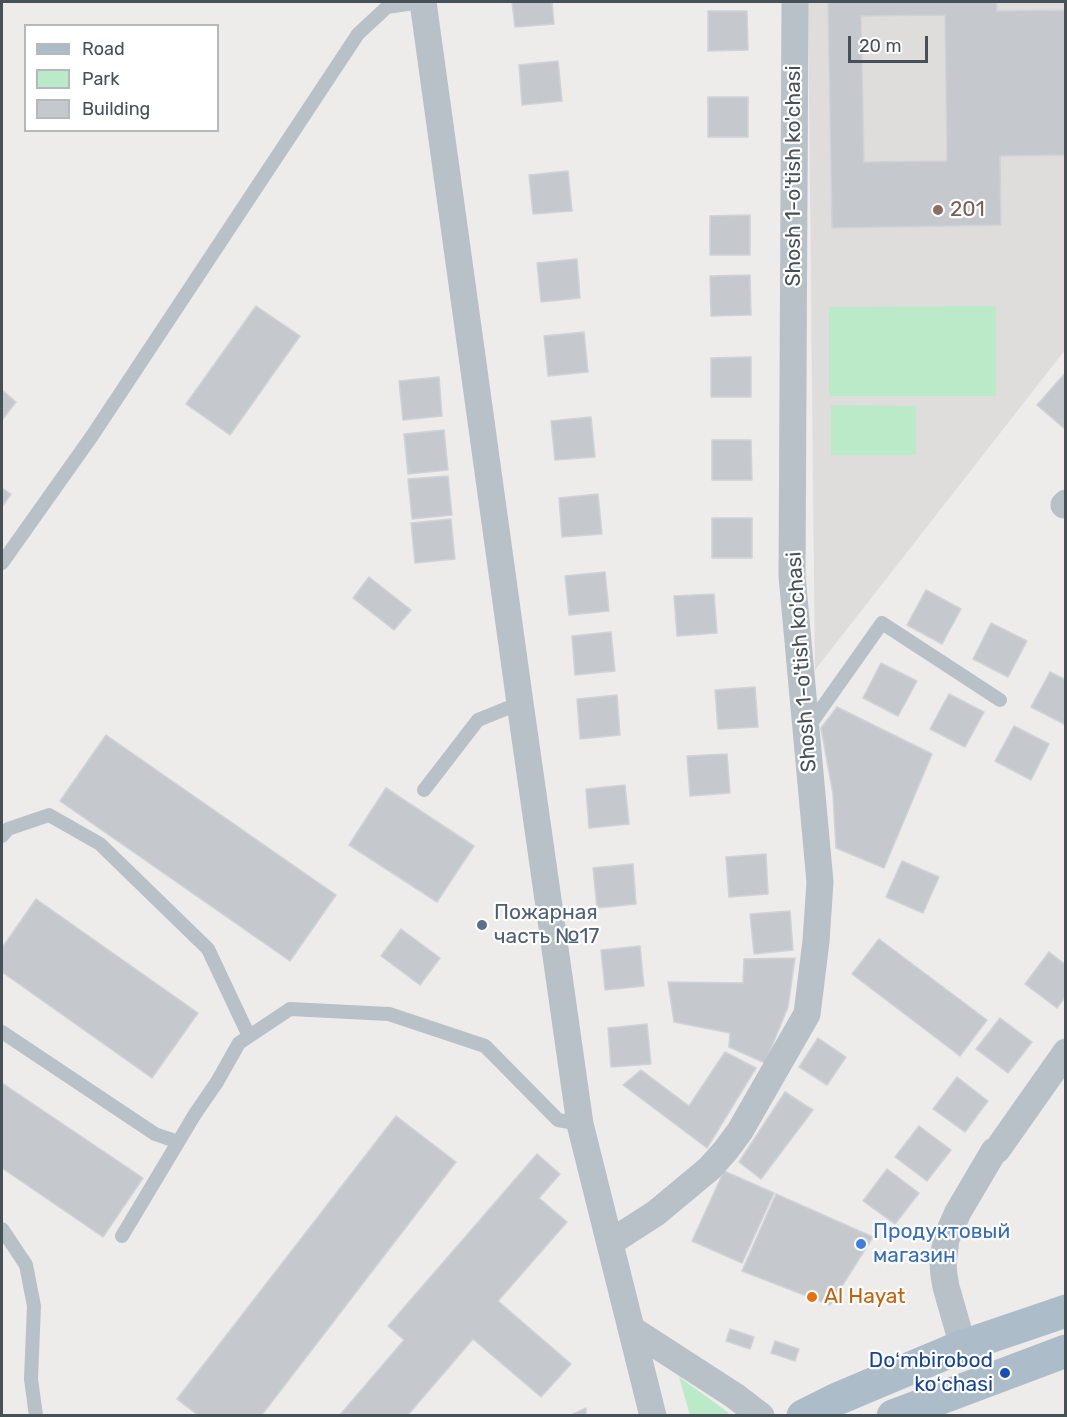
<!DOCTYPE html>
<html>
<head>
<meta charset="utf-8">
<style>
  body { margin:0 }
  #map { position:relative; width:1067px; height:1417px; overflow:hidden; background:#eeebeb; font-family:Rubik,sans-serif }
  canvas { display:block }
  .frame { position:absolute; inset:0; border:3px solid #455057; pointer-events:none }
  .legend { position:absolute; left:24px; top:24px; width:195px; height:108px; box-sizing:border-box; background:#fff; border:2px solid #b5b9bc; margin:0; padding:8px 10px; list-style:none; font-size:18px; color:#455057 }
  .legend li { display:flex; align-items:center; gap:12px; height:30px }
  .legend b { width:30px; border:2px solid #b5b9bc }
  .scale { position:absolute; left:848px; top:36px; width:80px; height:27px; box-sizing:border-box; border:3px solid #455057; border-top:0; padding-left:8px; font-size:18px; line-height:21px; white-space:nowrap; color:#455057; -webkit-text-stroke:4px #fff; paint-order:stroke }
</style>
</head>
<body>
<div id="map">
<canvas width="1067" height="1417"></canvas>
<div class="frame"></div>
<ul class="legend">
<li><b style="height:8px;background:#acbdc9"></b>Road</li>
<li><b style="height:16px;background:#bbeac9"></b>Park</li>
<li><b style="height:16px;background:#c5c9ce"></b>Building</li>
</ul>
<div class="scale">20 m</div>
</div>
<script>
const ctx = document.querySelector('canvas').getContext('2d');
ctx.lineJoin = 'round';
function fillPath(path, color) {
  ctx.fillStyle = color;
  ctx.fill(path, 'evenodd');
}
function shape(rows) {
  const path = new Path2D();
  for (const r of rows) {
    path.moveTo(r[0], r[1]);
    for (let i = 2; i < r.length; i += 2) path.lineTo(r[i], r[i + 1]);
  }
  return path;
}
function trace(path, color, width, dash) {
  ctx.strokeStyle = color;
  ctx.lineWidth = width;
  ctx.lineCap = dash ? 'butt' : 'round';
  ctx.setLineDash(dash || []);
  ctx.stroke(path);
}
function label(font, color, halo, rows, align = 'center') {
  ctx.font = font + ' Rubik,sans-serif';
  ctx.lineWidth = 4.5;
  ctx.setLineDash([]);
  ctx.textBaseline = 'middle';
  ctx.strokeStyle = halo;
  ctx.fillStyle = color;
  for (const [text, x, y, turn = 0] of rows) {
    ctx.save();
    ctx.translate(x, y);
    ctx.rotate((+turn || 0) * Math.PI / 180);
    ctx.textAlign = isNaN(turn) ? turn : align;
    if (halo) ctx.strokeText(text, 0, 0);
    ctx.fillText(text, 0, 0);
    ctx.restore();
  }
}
fillPath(shape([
  [808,2,1066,2,1065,350,815,670]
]), '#dfdcdc');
fillPath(shape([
  [996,306,996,396,829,396,829,307],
  [831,405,916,406,916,455,831,455],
  [679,1377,729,1413,724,1415,690,1415]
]), '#bbeac9');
const building = shape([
  [512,2,552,2,554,24,515,27,512,2],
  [828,2,997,2,997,11,1066,10,1066,155,1000,156,1001,225,832,228,828,2],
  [945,15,947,161,864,162,861,16,945,15],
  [708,11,747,11,748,50,708,51,708,11],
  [558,61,562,101,522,105,519,65,558,61],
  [708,97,748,97,748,137,708,137,708,97],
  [568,171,572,211,533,214,529,175,568,171],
  [750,215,750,255,710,255,710,216,750,215],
  [577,259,580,298,541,302,537,263,577,259],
  [750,275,751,315,711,316,710,276,750,275],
  [256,306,300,336,230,435,186,404,256,306],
  [584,332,588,372,548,376,544,336,584,332],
  [751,357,751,397,711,397,711,358,751,357],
  [1066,372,1066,430,1037,405,1066,372],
  [439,377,442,416,403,420,399,381,439,377],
  [2,390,16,402,2,420,2,390],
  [591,417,595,457,555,460,551,421,591,417],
  [444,430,448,470,408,474,404,434,444,430],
  [712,440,751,440,752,480,712,480,712,440],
  [448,476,452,515,412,519,408,479,448,476],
  [2,488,11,494,2,507,2,488],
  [598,494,602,534,562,537,559,498,598,494],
  [712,518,752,518,752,558,712,558,712,518],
  [451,519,455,559,415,563,411,523,451,519],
  [605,572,609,611,569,615,565,576,605,572],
  [369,577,411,610,394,630,353,598,369,577],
  [926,590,961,609,942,644,907,625,926,590],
  [714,594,717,633,677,636,674,596,714,594],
  [991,623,1027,641,1008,677,973,659,991,623],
  [611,632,615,671,575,675,572,636,611,632],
  [881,663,917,681,898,716,863,698,881,663],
  [1050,672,1066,680,1066,725,1031,707,1050,672],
  [755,687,758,727,718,729,715,690,755,687],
  [949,694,984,712,965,747,930,729,949,694],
  [617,695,620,735,580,739,577,699,617,695],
  [837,707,932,754,884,868,836,848,833,794,821,728,837,707],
  [1014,726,1049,744,1031,780,995,761,1014,726],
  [106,735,336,895,290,961,60,801,106,735],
  [727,754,730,793,690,796,687,756,727,754],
  [625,785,629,824,589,828,586,789,625,785],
  [386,788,474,846,437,902,349,845,386,788],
  [766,854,768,894,729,897,726,857,766,854],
  [902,861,939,877,923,913,886,897,902,861],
  [633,864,636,904,597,908,593,868,633,864],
  [36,899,198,1013,152,1078,2,972,2,948,36,899],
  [790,911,793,950,754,954,750,914,790,911],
  [401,929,440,958,420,985,381,956,401,929],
  [879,939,987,1020,960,1056,852,974,879,939],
  [640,946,644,986,605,990,601,950,640,946],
  [1049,952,1066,965,1066,996,1057,1008,1025,984,1049,952],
  [795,958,788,1007,765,1063,729,1047,730,1033,674,1022,668,982,743,983,744,959,795,958],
  [1000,1018,1032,1042,1008,1073,976,1049,1000,1018],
  [647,1024,651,1064,611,1067,608,1028,647,1024],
  [818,1038,846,1057,827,1085,799,1067,818,1038],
  [725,1052,756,1068,707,1148,623,1085,641,1070,689,1106,725,1052],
  [957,1077,988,1101,965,1132,933,1109,957,1077],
  [2,1083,143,1178,103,1237,2,1168,2,1083],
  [785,1092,813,1110,761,1179,739,1162,785,1092],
  [396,1116,456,1162,261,1416,199,1416,177,1399,396,1116],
  [919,1126,951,1150,927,1181,895,1157,919,1126],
  [537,1154,560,1174,539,1198,567,1222,498,1301,571,1364,541,1397,473,1339,407,1416,339,1416,404,1340,388,1326,537,1154],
  [887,1169,919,1193,895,1224,863,1201,887,1169],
  [724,1171,774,1193,742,1263,692,1241,724,1171],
  [776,1194,873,1237,830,1305,742,1271,776,1194],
  [730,1329,754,1337,750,1349,726,1341,730,1329],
  [775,1341,799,1349,795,1361,771,1353,775,1341],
  [586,1408,586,1416,569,1416,586,1408]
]);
fillPath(building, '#c5c9ce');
trace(building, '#cfd2d7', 1.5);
trace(shape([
  [2,563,92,436,358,34,387,7,421,2],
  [807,729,882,623,1000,700],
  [424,790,478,720,520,703],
  [2,836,8,829,49,815,100,844,208,949,249,1036],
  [2,1032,155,1134,178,1142],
  [2,1229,26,1265,34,1306,31,1379,36,1416],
  [122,1236,195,1114,217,1082,239,1043,290,1009,389,1014,485,1046,558,1120,580,1124]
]), '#b7c1c7', 14);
trace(shape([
  [423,2,520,703,580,1124,653,1416],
  [1064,505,1066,503],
  [611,1242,656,1213,710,1168,726,1150,740,1131,807,1014,816,941,820,882,792,576,795,2],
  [633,1330,735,1396,761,1416],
  [963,1346,946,1287,944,1275,943,1263,946,1239,958,1212,994,1151,997,1150,1066,1052]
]), '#b7c1c7', 27);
trace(shape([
  [803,1416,837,1399,963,1346,1066,1311],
  [893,1416,1066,1351]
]), '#acbdc9', 33);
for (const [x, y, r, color] of [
  [938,210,6,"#8d6e63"],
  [482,925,6,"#5c6f8a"],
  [861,1244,6,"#3f7fe0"],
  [812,1297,6,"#e8710a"],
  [1005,1373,6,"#1a4fb4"]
]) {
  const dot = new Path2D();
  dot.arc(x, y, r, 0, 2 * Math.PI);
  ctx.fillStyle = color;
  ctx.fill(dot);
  trace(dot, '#fff', 2);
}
label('21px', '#455057', '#fff', [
  ["Shosh 1-o'tish ko'chasi",794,176,-90],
  ["Shosh 1-o'tish ko'chasi",802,662,-94]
]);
label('21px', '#785e54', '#fff', [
  ["201",950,210]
], 'left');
label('21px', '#4e5e75', '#fff', [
  ["Пожарная",494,913],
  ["часть №17",494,937]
], 'left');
label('21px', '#366cbe', '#fff', [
  ["Продуктовый",873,1232],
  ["магазин",873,1256]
], 'left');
label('21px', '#c56008', '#fff', [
  ["Al Hayat",824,1297]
], 'left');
label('21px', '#164399', '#fff', [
  ["Doʻmbirobod",993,1361],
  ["koʻchasi",993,1385]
], 'right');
</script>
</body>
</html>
